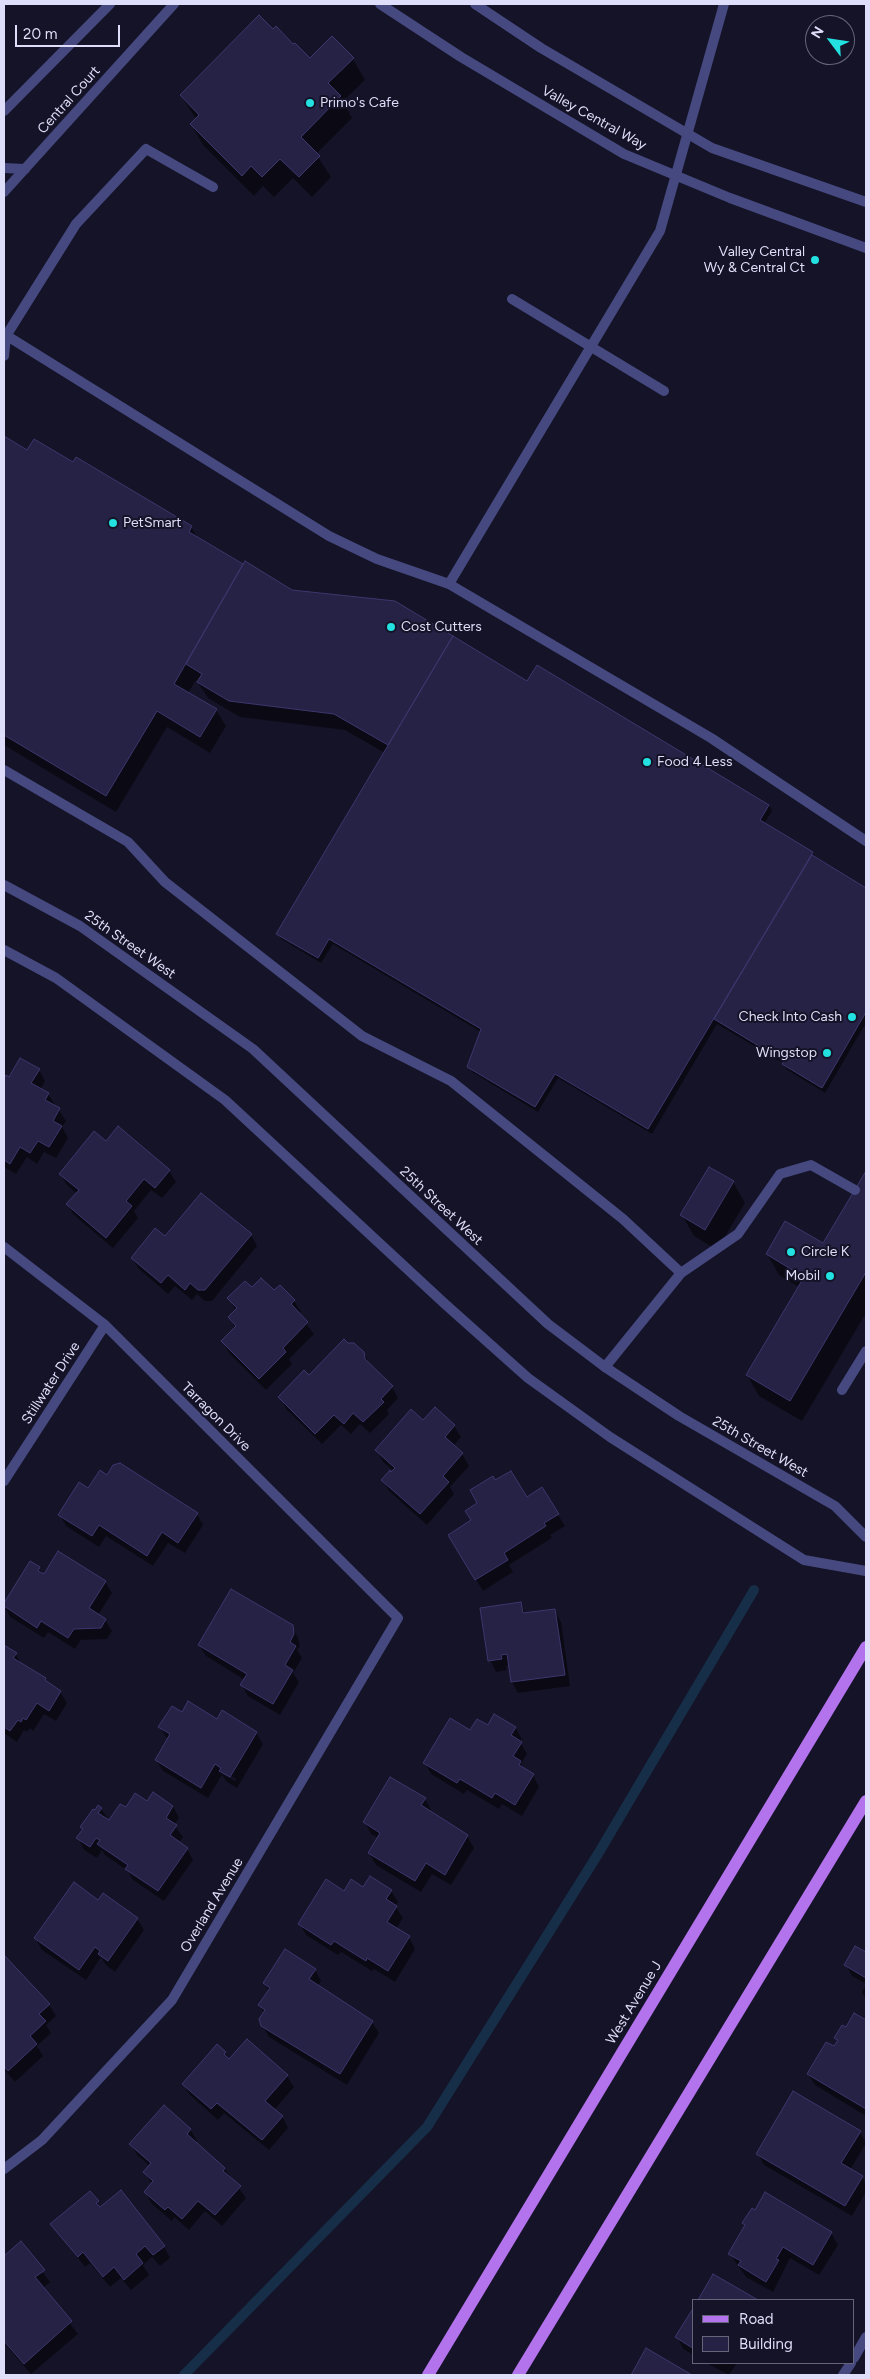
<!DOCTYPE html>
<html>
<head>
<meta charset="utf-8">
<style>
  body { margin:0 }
  #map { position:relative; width:870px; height:2379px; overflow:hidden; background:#151327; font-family:Figtree,sans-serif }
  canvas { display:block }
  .frame { position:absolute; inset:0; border:5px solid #dedefa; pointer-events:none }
  .legend { position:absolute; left:692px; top:2299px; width:162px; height:65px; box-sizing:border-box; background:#151327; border:1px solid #65647b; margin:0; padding:6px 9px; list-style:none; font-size:15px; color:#dedefa }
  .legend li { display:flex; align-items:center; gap:10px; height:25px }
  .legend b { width:25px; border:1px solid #65647b }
  .north { position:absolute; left:805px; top:15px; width:50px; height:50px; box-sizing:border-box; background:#151327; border:1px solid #65647b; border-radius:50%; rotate:301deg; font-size:14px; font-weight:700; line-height:20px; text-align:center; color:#dedefa }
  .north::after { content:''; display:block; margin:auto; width:18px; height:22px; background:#23e1e0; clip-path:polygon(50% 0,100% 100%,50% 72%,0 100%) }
  .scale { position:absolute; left:15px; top:25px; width:105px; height:22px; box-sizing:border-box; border:2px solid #dedefa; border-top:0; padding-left:6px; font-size:15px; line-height:18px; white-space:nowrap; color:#dedefa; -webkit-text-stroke:4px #151327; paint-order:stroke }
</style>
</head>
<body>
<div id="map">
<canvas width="870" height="2379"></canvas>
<div class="frame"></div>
<ul class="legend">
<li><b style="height:6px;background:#b273ec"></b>Road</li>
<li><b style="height:14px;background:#252245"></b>Building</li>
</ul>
<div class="north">N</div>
<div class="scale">20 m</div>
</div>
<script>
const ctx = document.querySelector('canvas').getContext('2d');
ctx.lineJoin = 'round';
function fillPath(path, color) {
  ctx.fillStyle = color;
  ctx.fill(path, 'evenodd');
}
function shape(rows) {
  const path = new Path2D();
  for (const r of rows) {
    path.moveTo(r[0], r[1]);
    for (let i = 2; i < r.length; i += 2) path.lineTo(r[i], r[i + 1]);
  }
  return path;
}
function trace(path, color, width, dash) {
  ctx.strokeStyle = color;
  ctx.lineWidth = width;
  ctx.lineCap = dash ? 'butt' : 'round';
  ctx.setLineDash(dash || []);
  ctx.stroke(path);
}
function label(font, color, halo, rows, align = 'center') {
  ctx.font = font + ' Figtree,sans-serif';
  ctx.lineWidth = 4;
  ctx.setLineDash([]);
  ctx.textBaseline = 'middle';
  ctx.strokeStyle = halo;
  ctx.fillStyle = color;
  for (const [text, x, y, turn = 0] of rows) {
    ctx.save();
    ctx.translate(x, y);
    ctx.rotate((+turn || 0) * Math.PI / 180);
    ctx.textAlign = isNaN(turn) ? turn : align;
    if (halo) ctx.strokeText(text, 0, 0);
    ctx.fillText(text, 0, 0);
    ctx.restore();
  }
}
fillPath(shape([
  [273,30,310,59,353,59,365,80,343,101,352,118,316,154,331,177,312,197,293,178,274,197,263,186,254,196,203,145,191,124,196,119,181,95],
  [4,437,28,452,73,464,191,527,198,538,292,591,395,603,528,683,769,805,772,811,764,824,866,889,866,1023,825,1093,786,1069,783,1063,717,1024,652,1134,558,1078,538,1112,472,1072,469,1066,481,1032,333,944,321,963,281,939,278,934,385,753,345,730,240,717,208,698,196,680,188,693,216,710,226,726,210,753,167,727,116,812,4,745],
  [39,1070,45,1081,40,1090,48,1094,66,1121,62,1127,68,1138,56,1158,44,1152,37,1164,27,1157,16,1174,4,1167,4,1081,6,1076,9,1078],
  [118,1128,169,1171,176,1182,162,1198,151,1190,134,1211,138,1218,113,1248,74,1215,67,1204,77,1194,67,1185,60,1174,106,1143],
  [866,1173,866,1313,802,1421,759,1396,747,1375,799,1287,779,1275,767,1254,823,1245],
  [733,1182,745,1203,717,1250,694,1236,682,1215],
  [251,1235,257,1246,212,1301,205,1301,197,1294,192,1300,175,1286,168,1294,139,1269,132,1258,165,1238],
  [280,1286,294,1301,301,1312,299,1314,314,1334,289,1359,292,1364,266,1390,229,1353,223,1341,236,1329,229,1317,236,1311,229,1298,252,1289,274,1292],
  [348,1345,363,1352,370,1365,392,1387,398,1398,387,1410,389,1414,370,1433,360,1424,351,1434,341,1425,322,1444,286,1409,280,1397],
  [423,1421,454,1426,461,1437,453,1446,462,1454,469,1466,450,1487,454,1494,427,1525,389,1491,383,1480,394,1471,383,1462,376,1450],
  [107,1476,197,1514,203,1525,185,1553,168,1543,153,1566,106,1536,99,1547,66,1526,60,1515],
  [495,1482,527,1498,542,1489,565,1526,550,1535,552,1538,509,1565,513,1572,483,1591,456,1547,473,1521,479,1504],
  [30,1562,39,1568,44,1576,105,1582,112,1593,98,1615,105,1620,112,1631,107,1639,81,1640,75,1649,48,1632,44,1638,10,1617,4,1605],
  [520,1603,526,1614,554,1610,561,1622,570,1686,518,1693,512,1682,509,1665,506,1666,507,1670,496,1672,490,1660],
  [292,1626,298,1638,300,1646,297,1650,302,1658,293,1673,299,1682,280,1715,248,1696,242,1685,245,1680,206,1656,199,1645],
  [4,1647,16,1654,21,1664,45,1679,49,1685,60,1692,67,1703,56,1721,44,1714,33,1731,30,1728,27,1732,24,1730,17,1742,5,1734,4,1736],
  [182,1713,218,1721,256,1733,263,1744,237,1788,227,1782,222,1775,208,1798,163,1771,156,1760,168,1740,160,1727],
  [223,1771,236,1779,235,1781,223,1774],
  [488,1727,515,1727,522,1739,520,1742,527,1754,521,1764,525,1771,533,1775,539,1787,522,1816,502,1804,499,1809,467,1790,464,1794,431,1774,425,1763,471,1732],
  [425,1799,431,1810,430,1813,467,1836,474,1848,451,1885,432,1874,421,1892,376,1865,369,1853,378,1838,371,1834,365,1822],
  [147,1803,173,1806,179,1818,174,1825,183,1837,179,1843,187,1849,193,1860,164,1901,133,1880,128,1871,105,1855,102,1850,97,1858,84,1850,78,1838,83,1831,82,1828,95,1812,101,1809,110,1821,126,1809],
  [363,1889,391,1891,398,1902,395,1906,403,1918,396,1929,409,1937,415,1949,395,1982,374,1969,372,1971,341,1952,338,1955,306,1935,300,1924,344,1892],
  [99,1902,137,1919,144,1930,115,1972,106,1965,101,1957,86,1980,42,1950,35,1938],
  [856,1947,866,1953,866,1984,852,1976,846,1965],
  [4,1957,49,2005,56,2016,46,2025,51,2033,37,2046,43,2056,15,2082,4,2069],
  [315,1970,321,1981,318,1986,372,2022,379,2033,347,2085,269,2037,262,2025,264,2014,260,2005,269,1991,264,1983],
  [866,1985,866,2000,862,1992],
  [854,2015,866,2022,866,2116,815,2085,808,2074,838,2042,836,2038,846,2029],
  [225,2053,230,2060,287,2076,294,2087,274,2110,282,2116,288,2128,269,2150,224,2113,218,2120,190,2095,183,2084],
  [190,2129,197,2141,195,2143,225,2169,246,2198,222,2226,205,2211,189,2230,174,2217,172,2221,152,2204,145,2192,151,2183,145,2172,150,2166,137,2155,131,2144],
  [860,2132,866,2143,850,2170,862,2177,866,2184,866,2192,852,2216,764,2165,758,2154],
  [90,2193,101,2208,164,2246,170,2258,160,2266,152,2257,143,2265,149,2275,131,2290,121,2278,110,2287,90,2263,85,2267,52,2224],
  [744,2223,831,2233,838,2245,819,2275,790,2258,773,2292,746,2277,730,2254,746,2227],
  [21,2243,50,2282,43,2288,78,2334,31,2374,4,2343,4,2258],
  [714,2275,755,2300,699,2300],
  [694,2309,694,2355,683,2349,677,2337],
  [647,2350,690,2375,632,2375],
  [706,2363,737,2363,729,2375]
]), '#0007');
trace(shape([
  [184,2375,427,2127,598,1854,754,1590]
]), '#162e48', 10);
const building = shape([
  [259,15,273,29,276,26,293,44,295,43,310,58,332,36,354,58,328,83,341,96,301,137,320,156,299,177,280,159,262,177,251,166,242,176,190,124,199,115,180,95,259,15],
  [4,436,27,450,34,439,73,462,76,457,192,526,189,532,243,564,174,684,217,709,200,737,157,711,106,796,4,735,4,436],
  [245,561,292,590,395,601,453,636,388,745,334,714,229,701,197,682,202,674,186,664,245,561],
  [453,636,527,681,537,665,769,805,760,820,813,852,648,1129,555,1074,535,1107,467,1067,481,1029,329,939,318,958,276,934,453,636],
  [812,855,866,888,866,1012,822,1088,782,1064,784,1061,714,1019,812,855],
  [20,1058,40,1069,31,1083,49,1093,45,1100,60,1108,53,1121,62,1126,49,1147,38,1141,30,1153,20,1147,10,1164,4,1160,4,1079,6,1075,9,1077,20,1058],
  [118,1126,170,1170,155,1188,144,1179,126,1201,132,1206,106,1238,66,1204,79,1190,59,1174,94,1131,106,1141,118,1126],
  [709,1167,734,1181,705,1230,680,1215,709,1167],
  [866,1171,866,1272,790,1401,746,1375,804,1277,766,1254,785,1221,823,1243,866,1171],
  [201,1193,252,1234,205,1290,198,1290,190,1283,185,1290,168,1275,161,1283,131,1258,155,1228,165,1236,201,1193],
  [261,1278,274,1290,280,1285,295,1300,291,1304,308,1322,283,1348,286,1352,259,1379,221,1341,236,1326,228,1317,237,1308,227,1298,245,1281,252,1287,261,1278],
  [344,1339,348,1343,354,1343,364,1352,365,1359,393,1386,381,1399,384,1402,363,1422,353,1413,344,1424,334,1415,315,1434,278,1397,304,1370,309,1375,344,1339],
  [435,1407,455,1425,445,1437,463,1453,443,1476,449,1482,420,1514,381,1480,390,1470,391,1472,395,1468,375,1450,411,1409,423,1420,435,1407],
  [120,1463,198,1513,178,1543,162,1532,147,1556,99,1525,92,1536,58,1515,79,1482,88,1488,100,1470,107,1475,113,1465,120,1463],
  [511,1471,527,1497,542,1487,559,1514,544,1523,546,1526,504,1553,508,1560,475,1580,448,1535,471,1520,465,1511,477,1503,470,1490,493,1476,495,1480,511,1471],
  [58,1551,106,1581,89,1608,106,1619,101,1628,74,1629,68,1638,41,1621,37,1628,4,1606,4,1603,30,1561,40,1567,38,1571,44,1574,58,1551],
  [231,1589,293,1625,294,1634,290,1642,296,1646,285,1665,293,1670,273,1704,240,1685,247,1674,198,1645,231,1589],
  [521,1602,523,1613,555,1609,565,1675,511,1682,507,1654,501,1655,502,1659,488,1661,480,1608,521,1602],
  [4,1645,17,1653,13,1658,46,1678,45,1680,61,1691,49,1711,37,1703,26,1720,23,1718,21,1722,18,1720,10,1731,4,1727,4,1645],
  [188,1701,217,1719,222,1710,257,1732,230,1777,219,1771,221,1768,215,1764,201,1788,155,1760,170,1734,158,1727,172,1706,182,1712,188,1701],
  [494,1714,516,1727,511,1735,522,1742,513,1756,521,1761,519,1765,534,1774,515,1805,495,1793,492,1798,460,1779,457,1783,423,1763,450,1718,470,1730,477,1719,488,1725,494,1714],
  [390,1777,426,1798,421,1805,468,1835,445,1875,426,1863,415,1881,368,1853,380,1833,363,1822,390,1777],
  [153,1792,173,1806,166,1818,177,1825,170,1835,188,1848,158,1891,125,1869,128,1865,97,1844,100,1840,96,1838,90,1847,76,1838,83,1829,80,1827,93,1809,95,1810,98,1805,102,1808,98,1813,109,1820,120,1804,126,1807,135,1793,147,1801,153,1792],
  [370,1876,392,1890,386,1899,397,1906,387,1922,410,1936,388,1971,367,1958,366,1961,334,1941,331,1945,298,1924,326,1879,344,1891,351,1879,363,1887,370,1876],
  [74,1882,98,1900,103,1893,138,1918,108,1961,98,1954,100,1951,95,1947,79,1970,34,1938,74,1882],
  [855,1946,866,1952,866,1978,844,1965,855,1946],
  [285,1949,316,1969,309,1979,373,2021,340,2074,261,2026,259,2019,265,2010,258,2005,270,1988,263,1983,285,1949],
  [4,1955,50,2004,39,2014,46,2021,30,2036,37,2044,8,2071,4,2066,4,1955],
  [854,2013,866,2020,866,2109,807,2074,826,2042,834,2046,838,2040,834,2038,842,2025,846,2027,854,2013],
  [247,2039,288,2075,265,2101,283,2116,262,2140,217,2103,211,2109,182,2084,217,2044,226,2052,224,2054,229,2059,247,2039],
  [793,2091,861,2131,841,2163,863,2176,845,2206,756,2154,793,2091],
  [164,2105,191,2129,187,2134,225,2168,223,2171,241,2186,215,2215,198,2201,182,2219,168,2207,165,2210,144,2192,153,2181,143,2172,151,2163,129,2144,164,2105],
  [121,2190,165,2246,153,2255,145,2246,136,2254,143,2263,124,2280,114,2267,103,2277,83,2252,78,2257,50,2224,90,2191,99,2201,96,2203,100,2207,121,2190],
  [765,2192,832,2232,813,2265,783,2247,776,2259,779,2260,766,2282,738,2265,741,2261,728,2254,745,2225,742,2223,752,2208,755,2210,765,2192],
  [21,2241,45,2270,35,2277,72,2321,24,2364,4,2341,4,2256,21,2241],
  [713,2274,758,2300,698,2300,713,2274],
  [694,2307,694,2349,675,2337,694,2307],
  [646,2348,692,2375,631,2375,646,2348]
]);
fillPath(building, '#252245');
trace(building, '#3c376e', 1);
trace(shape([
  [724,4,660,231,449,584,711,738,866,841],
  [4,168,25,169],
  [512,299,664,391],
  [4,334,329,536,377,559,449,584],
  [4,356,6,336,76,224,146,149,213,187],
  [4,770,128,842,165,882,362,1036,451,1081,623,1219,681,1273,605,1367],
  [681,1273,738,1234,780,1174,811,1165,855,1190],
  [842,1390,866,1351]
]), '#45497f', 10);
trace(shape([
  [4,111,110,4],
  [4,192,174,4],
  [4,1247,105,1325,398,1618,172,2000,42,2140,4,2169],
  [4,1481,105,1325],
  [854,2358,866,2337],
  [843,2375,851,2363]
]), '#45497f', 10);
trace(shape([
  [380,4,461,57,624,154,730,198,866,248],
  [475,4,541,48,712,148,866,202],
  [4,885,80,926,253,1049,548,1324,605,1367,679,1416,835,1506,866,1537],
  [4,950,56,978,225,1100,445,1304,528,1378,610,1437,804,1560,866,1571]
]), '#45497f', 10);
trace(shape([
  [428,2375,866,1647],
  [518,2375,866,1801]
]), '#b273ec', 12);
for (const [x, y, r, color] of [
  [310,103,5,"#23e1e0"],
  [815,260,5,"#23e1e0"],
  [113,523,5,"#23e1e0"],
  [391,627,5,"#23e1e0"],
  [647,762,5,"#23e1e0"],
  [852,1017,5,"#23e1e0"],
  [827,1053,5,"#23e1e0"],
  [791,1252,5,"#23e1e0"],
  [830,1276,5,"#23e1e0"]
]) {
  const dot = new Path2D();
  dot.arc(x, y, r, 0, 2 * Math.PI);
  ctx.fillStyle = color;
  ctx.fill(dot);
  trace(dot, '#151327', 2);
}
label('14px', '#dedefa', '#151327', [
  ["Central Court",69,100,-48],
  ["Valley Central Way",594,118,29],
  ["25th Street West",130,945,35],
  ["25th Street West",441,1206,43],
  ["Stillwater Drive",51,1383,-57],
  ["Tarragon Drive",216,1417,45],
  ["25th Street West",760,1447,30],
  ["Overland Avenue",212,1905,-59],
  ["West Avenue J",634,2003,-59]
]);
label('14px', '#dedefa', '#151327', [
  ["Primo's Cafe",320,103],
  ["Valley Central",805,252,"right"],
  ["Wy & Central Ct",805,268,"right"],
  ["PetSmart",123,523],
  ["Cost Cutters",401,627],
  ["Food 4 Less",657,762],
  ["Check Into Cash",842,1017,"right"],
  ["Wingstop",817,1053,"right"],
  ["Circle K",801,1252],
  ["Mobil",820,1276,"right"]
], 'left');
</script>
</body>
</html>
